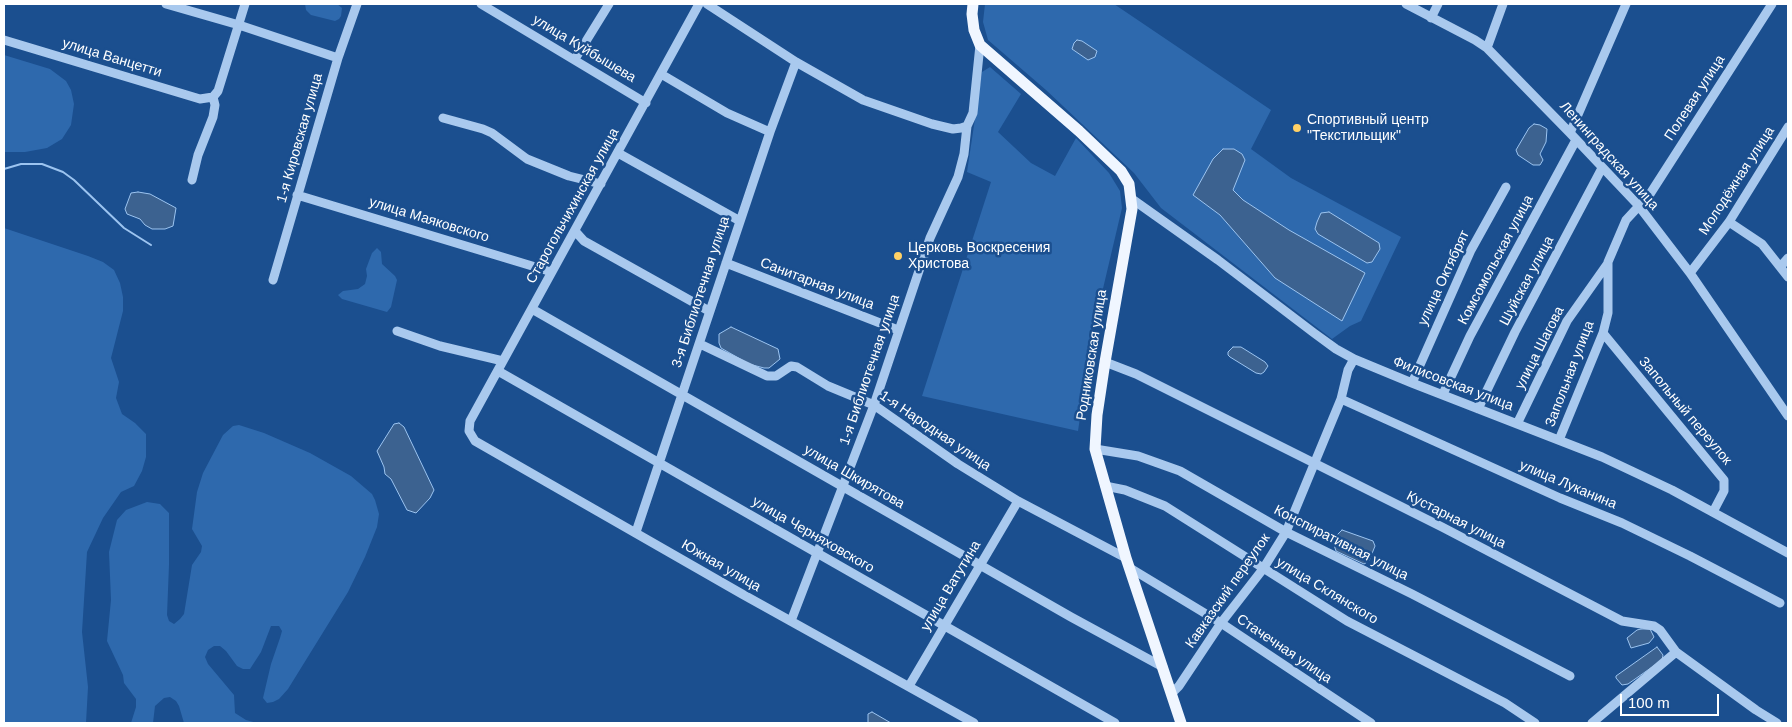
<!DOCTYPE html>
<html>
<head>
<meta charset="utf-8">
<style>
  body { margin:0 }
  #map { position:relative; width:1792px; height:727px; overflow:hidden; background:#1b4f8f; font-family:Helvetica,sans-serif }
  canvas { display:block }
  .frame { position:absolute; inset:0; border:5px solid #fff; pointer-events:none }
  .scale { position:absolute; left:1620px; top:694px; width:99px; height:22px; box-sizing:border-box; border:2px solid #fff; border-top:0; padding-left:6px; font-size:15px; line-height:18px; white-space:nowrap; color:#fff; -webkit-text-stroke:4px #1b4f8f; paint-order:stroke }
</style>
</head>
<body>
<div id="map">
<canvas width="1792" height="727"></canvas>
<div class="frame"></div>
<div class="scale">100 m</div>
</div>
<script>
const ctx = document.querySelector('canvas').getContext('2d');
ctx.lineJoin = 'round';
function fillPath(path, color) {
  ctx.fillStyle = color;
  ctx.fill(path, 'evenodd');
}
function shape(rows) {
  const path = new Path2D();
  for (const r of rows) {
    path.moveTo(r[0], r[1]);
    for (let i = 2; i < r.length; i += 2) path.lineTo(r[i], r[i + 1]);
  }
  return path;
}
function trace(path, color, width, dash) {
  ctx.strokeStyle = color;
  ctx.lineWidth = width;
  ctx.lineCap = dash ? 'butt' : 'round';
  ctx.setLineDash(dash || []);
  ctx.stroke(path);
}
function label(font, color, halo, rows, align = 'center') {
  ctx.font = font + ' Helvetica,sans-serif';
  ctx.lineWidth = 5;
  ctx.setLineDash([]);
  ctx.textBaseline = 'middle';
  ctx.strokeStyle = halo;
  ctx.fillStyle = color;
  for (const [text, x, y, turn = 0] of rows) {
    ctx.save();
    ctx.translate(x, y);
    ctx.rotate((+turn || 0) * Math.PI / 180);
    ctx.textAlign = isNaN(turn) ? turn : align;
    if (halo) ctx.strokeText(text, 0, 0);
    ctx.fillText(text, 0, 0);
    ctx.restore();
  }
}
fillPath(shape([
  [305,4,337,4,342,8,341,16,339,19,335,21,311,15,306,10],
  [985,4,1114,4,1271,110,1251,149,1291,178,1401,237,1361,321,1350,326,1332,339,1161,208,1134,173,1046,90,988,40,983,22],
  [4,55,50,69,66,81,71,90,74,104,71,125,62,139,47,148,25,152,4,152],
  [990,67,1021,94,998,132,1031,163,1055,176,1076,138,1109,173,1120,191,1122,208,1093,331,1078,431,922,396,991,182,967,172,982,72],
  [4,228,88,256,103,262,114,270,120,283,123,297,123,311,111,358,119,382,116,398,122,414,135,423,146,434,146,457,142,471,134,486,121,492,103,518,87,552,82,632,88,687,86,723,4,723],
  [377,248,381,252,382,264,395,276,397,280,391,307,387,312,342,299,338,295,343,291,358,289,365,284,367,276,366,269,372,253],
  [239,425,264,433,310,453,351,476,372,494,375,500,379,514,377,527,365,557,348,592,288,689,279,699,273,702,267,703,263,698,271,664,280,638,282,631,279,626,271,626,261,652,250,669,243,669,237,666,226,651,220,646,214,646,208,650,205,657,208,664,234,695,235,713,246,720,257,723,184,723,179,706,176,701,170,697,164,698,155,706,153,723,131,723,136,707,136,699,124,683,123,675,107,641,111,600,109,552,117,520,126,510,147,502,160,504,169,513,169,565,167,615,169,621,174,624,180,619,184,614,192,565,201,552,202,546,192,529,197,492,203,473,223,435,233,426]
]), '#2e69ad');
const water = shape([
  [1077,40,1082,41,1097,51,1095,57,1088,60,1072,49,1074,43,1077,40],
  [1534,124,1540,125,1547,129,1546,142,1540,154,1543,160,1540,165,1533,165,1518,155,1516,150,1529,128,1534,124],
  [1223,149,1234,149,1242,154,1245,160,1233,190,1243,200,1289,230,1365,273,1342,321,1275,278,1220,215,1193,195,1213,159,1223,149],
  [138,192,150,194,176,208,173,226,165,229,152,229,145,225,140,219,127,214,125,209,131,193,138,192],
  [1329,212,1379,243,1380,249,1372,262,1367,263,1318,234,1315,229,1317,222,1321,213,1329,212],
  [731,327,778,349,780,359,769,368,764,368,749,364,721,348,719,343,719,334,731,327],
  [1233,347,1241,347,1265,362,1268,366,1264,372,1261,374,1256,373,1230,357,1228,355,1228,352,1233,347],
  [399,423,404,427,434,490,430,498,416,513,407,510,391,479,385,474,384,467,377,451,394,424,399,423],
  [1342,530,1373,541,1375,546,1369,561,1364,564,1336,551,1334,545,1335,537,1342,530],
  [1641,629,1650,629,1654,637,1649,643,1631,648,1627,638,1637,630,1641,629],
  [1657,647,1663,655,1662,660,1628,684,1622,685,1616,678,1616,676,1657,647],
  [872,712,891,723,898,723,868,723,868,714,872,712]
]);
fillPath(water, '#3c6290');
trace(water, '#9cc4f0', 1);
trace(shape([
  [4,169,21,164,42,164,63,172,74,180,124,228,151,245]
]), '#9cc4f0', 2);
trace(shape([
  [166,4,239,25,338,58],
  [481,4,646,103],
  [699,4,470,421,469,431,475,441,742,594,974,723],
  [707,4,796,62,863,100,932,124,953,129,961,128,967,126],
  [1406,4,1475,40,1487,48,1570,133,1638,205,1690,273,1788,416],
  [1431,18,1438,4],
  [4,40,200,99,213,97],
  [1487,48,1503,4],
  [575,59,609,4],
  [661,74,727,113,770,132],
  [213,97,218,91,245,4],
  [443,118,483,129,492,133,527,159,569,176,601,184],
  [967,126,973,113,980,45],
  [1570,133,1626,4],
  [618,153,740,221],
  [192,180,198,155,213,117,215,105,213,97],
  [297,195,552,272],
  [1132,199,1218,260,1314,333,1336,349,1354,359,1412,383,1602,457,1672,490,1788,553],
  [1729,222,1762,244,1788,277],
  [575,231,584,241,709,311],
  [726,263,898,330],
  [1781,266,1788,258],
  [1690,273,1729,222,1788,127],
  [273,280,338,58,357,4],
  [532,309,1071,617,1163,667],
  [397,331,440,346,503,361],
  [1603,333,1724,480,1724,491,1713,512],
  [700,344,767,376,776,376,791,366,797,367,828,386,874,405,958,464,1018,501,1126,558],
  [1105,362,1136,374,1442,527,1622,621,1654,626,1660,630,1676,652,1756,710,1777,723],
  [498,371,1115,723],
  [1412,383,1471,250,1506,187],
  [1443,394,1470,336,1576,140],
  [1341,399,1560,498,1622,523,1690,556,1780,603],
  [1478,409,1515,332,1602,168],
  [1517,424,1567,321,1608,263],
  [1559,440,1603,333,1608,313,1608,262,1626,220,1650,194,1772,4],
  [1095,449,1138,456,1180,471,1286,532,1412,594,1570,676],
  [1105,486,1125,490,1165,506,1347,621,1505,703,1535,723],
  [636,532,770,132,796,62],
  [1130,568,1221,623,1371,723],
  [791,621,874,405,930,238,958,177,964,154,967,126],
  [909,686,1018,501],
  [1171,694,1179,686,1221,623,1263,569,1286,532,1341,399,1348,370,1354,359],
  [1592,723,1676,652]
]), '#a9c9ee', 9);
trace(shape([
  [973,4,972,14,974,30,980,45,1079,131,1121,171,1129,184,1132,209,1105,362,1097,415,1095,449,1126,558,1181,723]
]), '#f0f6ff', 11);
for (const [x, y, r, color] of [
  [1297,128,5,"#ffd166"],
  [898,256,5,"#ffd166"]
]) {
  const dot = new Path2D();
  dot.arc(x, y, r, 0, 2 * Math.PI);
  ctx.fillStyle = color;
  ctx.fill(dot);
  trace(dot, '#1b4f8f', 2);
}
label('14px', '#fff', '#1b4f8f', [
  ["улица Куйбышева",584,49,31],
  ["улица Ванцетти",112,58,17],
  ["Полевая улица",1695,98,-57],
  ["1-я Кировская улица",300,138,-74],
  ["Ленинградская улица",1609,156,48],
  ["Молодёжная улица",1737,181,-57],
  ["Старогольчихинская улица",573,206,-61],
  ["улица Маяковского",429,220,17],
  ["Комсомольская улица",1496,260,-62],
  ["улица Октябрят",1444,278,-65],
  ["Шуйская улица",1527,281,-62],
  ["Санитарная улица",817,284,21],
  ["3-я Библиотечная улица",701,292,-72],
  ["улица Шагова",1540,348,-63],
  ["Родниковская улица",1092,355,-81],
  ["1-я Библиотечная улица",870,370,-71],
  ["Запольная улица",1570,374,-69],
  ["Филисовская улица",1453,384,21],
  ["Запольный переулок",1685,411,50],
  ["1-я Народная улица",935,431,34],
  ["улица Шкирятова",854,477,30],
  ["улица Луканина",1568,485,23],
  ["Кустарная улица",1456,520,27],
  ["улица Черняховского",813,535,30],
  ["Конспиративная улица",1341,543,27],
  ["Южная улица",721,566,30],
  ["улица Ватутина",951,586,-59],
  ["Кавказский переулок",1228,591,-55],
  ["улица Склянского",1327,591,31],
  ["Стачечная улица",1284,649,34]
]);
label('14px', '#fff', '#1b4f8f', [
  ["Спортивный центр",1307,120],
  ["\"Текстильщик\"",1307,136],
  ["Церковь Воскресения",908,248],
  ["Христова",908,264]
], 'left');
</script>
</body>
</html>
